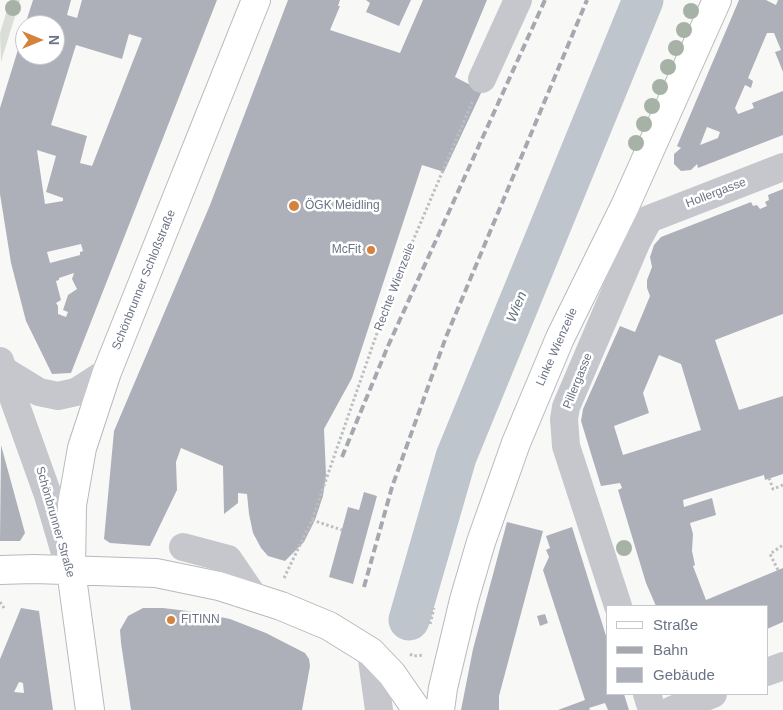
<!DOCTYPE html>
<html>
<head>
<meta charset="utf-8">
<style>
  body { margin:0 }
  #map { position:relative; width:783px; height:710px; overflow:hidden; background:#f8f9f7; font-family:Helvetica,sans-serif }
  canvas { display:block }
  .legend { position:absolute; left:606px; top:605px; width:162px; height:90px; box-sizing:border-box; background:#fff; border:1px solid #c4c7ce; margin:0; padding:6px 9px; list-style:none; font-size:15px; color:#6b7385 }
  .legend li { display:flex; align-items:center; gap:10px; height:25px }
  .legend b { width:25px; border:1px solid #c4c7ce }
  .north { position:absolute; left:15px; top:15px; width:50px; height:50px; box-sizing:border-box; background:#fff; border:1px solid #c4c7ce; border-radius:50%; rotate:90deg; font-size:14px; font-weight:700; line-height:20px; text-align:center; color:#6b7385 }
  .north::after { content:''; display:block; margin:auto; width:18px; height:22px; background:#d4823c; clip-path:polygon(50% 0,100% 100%,50% 72%,0 100%) }
</style>
</head>
<body>
<div id="map">
<canvas width="783" height="710"></canvas>
<ul class="legend">
<li><b style="height:6px;background:#fff"></b>Straße</li>
<li><b style="height:6px;background:#a5a8af"></b>Bahn</li>
<li><b style="height:14px;background:#adb0b9"></b>Gebäude</li>
</ul>
<div class="north">N</div>
</div>
<script>
const ctx = document.querySelector('canvas').getContext('2d');
ctx.lineJoin = 'round';
function fillPath(path, color) {
  ctx.fillStyle = color;
  ctx.fill(path, 'evenodd');
}
function shape(rows) {
  const path = new Path2D();
  for (const r of rows) {
    path.moveTo(r[0], r[1]);
    for (let i = 2; i < r.length; i += 2) path.lineTo(r[i], r[i + 1]);
  }
  return path;
}
function trace(path, color, width, dash) {
  ctx.strokeStyle = color;
  ctx.lineWidth = width;
  ctx.lineCap = dash ? 'butt' : 'round';
  ctx.setLineDash(dash || []);
  ctx.stroke(path);
}
function label(font, color, halo, rows, align = 'center') {
  ctx.font = font + ' Helvetica,sans-serif';
  ctx.lineWidth = 5;
  ctx.setLineDash([]);
  ctx.textBaseline = 'middle';
  ctx.strokeStyle = halo;
  ctx.fillStyle = color;
  for (const [text, x, y, turn = 0] of rows) {
    ctx.save();
    ctx.translate(x, y);
    ctx.rotate((+turn || 0) * Math.PI / 180);
    ctx.textAlign = isNaN(turn) ? turn : align;
    if (halo) ctx.strokeText(text, 0, 0);
    ctx.fillText(text, 0, 0);
    ctx.restore();
  }
}
fillPath(shape([
  [10,0,20,0,1,62,0,33]
]), '#d9dfd8');
trace(shape([
  [409,620,456,457,643,0]
]), '#bfc5cc', 41);
fillPath(shape([
  [33,0,71,0,67,15,77,18,82,0,217,0,71,373,52,374,26,321,11,263,0,194,0,108,25,27,25,55,55,55,55,25,25,25],
  [129,34,142,38,92,166,80,163,87,136,51,125,76,45,122,59],
  [37,150,56,156,46,192,63,198,63,201,45,204],
  [81,244,83,251,80,252,80,255,50,263,47,252],
  [74,273,72,279,77,289,68,295,63,310,68,312,66,317,58,314,58,306,56,303,61,300,56,281,59,280,59,278],
  [288,0,340,0,338,6,340,6,330,30,400,53,423,0,487,0,455,77,482,91,444,172,422,165,352,378,324,429,326,475,323,496,315,520,304,542,285,561,268,556,261,548,253,533,249,514,247,494,238,493,238,503,224,514,223,466,181,448,176,462,177,490,150,546,110,543,104,539,114,431,210,205],
  [366,0,411,0,399,26,366,12,370,3],
  [739,0,766,0,776,5,778,0,783,0,783,72,775,52,781,50,774,33,767,33,748,78,753,81,751,88,745,85,735,108,738,114,754,108,752,103,783,91,783,135,698,168,697,164,691,170,681,171,674,164,674,154,681,148,677,146],
  [707,127,720,132,718,138,700,145],
  [783,189,783,314,715,340,739,410,783,396,783,474,765,480,764,475,683,500,684,507,712,498,716,515,690,523,693,534,692,551,695,565,693,566,706,600,783,568,783,622,767,629,767,606,656,606,646,583,618,490,622,488,620,483,601,486,581,421,583,409,620,326,635,332,650,296,647,288,647,280,652,267,650,257,654,245,661,237,751,202,753,206,757,205,760,209,767,206,765,202,769,200,768,195],
  [659,355,681,364,701,430,623,455,614,426,649,413,643,393],
  [1,445,25,533,20,541,0,541],
  [364,492,377,496,353,584,329,577,348,507,359,510],
  [507,522,543,531,499,696,499,710,461,710,473,649],
  [572,527,607,639,607,694,624,694,629,710,608,710,605,703,589,708,590,710,558,710,585,700,543,570,549,557,546,550,550,548,546,536],
  [21,608,39,611,53,710,0,710,0,659],
  [19,682,23,683,24,693,14,692],
  [143,608,163,608,196,612,230,619,266,633,305,653,309,659,310,666,302,710,131,710,121,643,120,630,128,616],
  [545,614,548,623,540,626,537,616]
]), '#adb0b9');
const major = shape([
  [0,570,34,569,156,573,219,586,281,606,329,626,371,652,392,674,417,710],
  [90,710,71,570,72,505,82,448,107,372,256,0],
  [440,710,443,688,464,600,481,542,516,443,560,338,625,206,717,0]
]);
trace(major, '#b7b9be', 30);
trace(shape([
  [769,478,773,489,783,485],
  [312,520,342,530],
  [778,570,770,554,783,545],
  [284,578,312,520,392,290,473,100],
  [0,602,4,608],
  [430,624,434,608],
  [410,654,413,656,424,655]
]), '#bdbec2', 3, [2.5, 2.5]);
trace(shape([
  [482,79,518,0],
  [0,361,48,495,68,563],
  [3,370,39,392,58,396,76,392,107,372],
  [183,547,228,559,254,597],
  [618,606,566,446,564,419,566,407,637,241,649,219,783,167],
  [371,652,379,710],
  [767,672,783,666],
  [647,694,652,710],
  [672,710,713,694]
]), '#c5c7cc', 28);
trace(major, '#fff', 28);
trace(shape([
  [342,457,388,346,545,0],
  [364,587,392,487,446,337,587,0]
]), '#a5a8af', 4, [8, 4]);
ctx.fillStyle = '#a7b2a7';
for (const [x, y] of [
  [13,8],
  [691,11],
  [684,30],
  [676,48],
  [668,67],
  [660,87],
  [652,106],
  [644,124],
  [636,143],
  [624,548]
]) {
  ctx.beginPath();
  ctx.arc(x, y, 8, 0, 2 * Math.PI);
  ctx.fill();
}
for (const [x, y, r, color] of [
  [294,206,6,"#d4823c"],
  [371,250,5,"#d4823c"],
  [171,620,5,"#d4823c"]
]) {
  const dot = new Path2D();
  dot.arc(x, y, r, 0, 2 * Math.PI);
  ctx.fillStyle = color;
  ctx.fill(dot);
  trace(dot, '#fff', 2);
}
label('12px', '#6b7385', '#fff', [
  ["Hollergasse",716,193,-21],
  ["Schönbrunner Schloßstraße",144,280,-68],
  ["Rechte Wienzeile",395,287,-69],
  ["Linke Wienzeile",557,347,-66],
  ["Pillergasse",578,381,-68],
  ["Schönbrunner Straße",55,522,74]
]);
label('12px', '#6b7385', '#fff', [
  ["ÖGK Meidling",305,206],
  ["McFit",361,250,"right"],
  ["FITINN",181,620]
], 'left');
label('italic 14px', '#677380', '#fff', [
  ["Wien",517,307,-68]
]);
</script>
</body>
</html>
